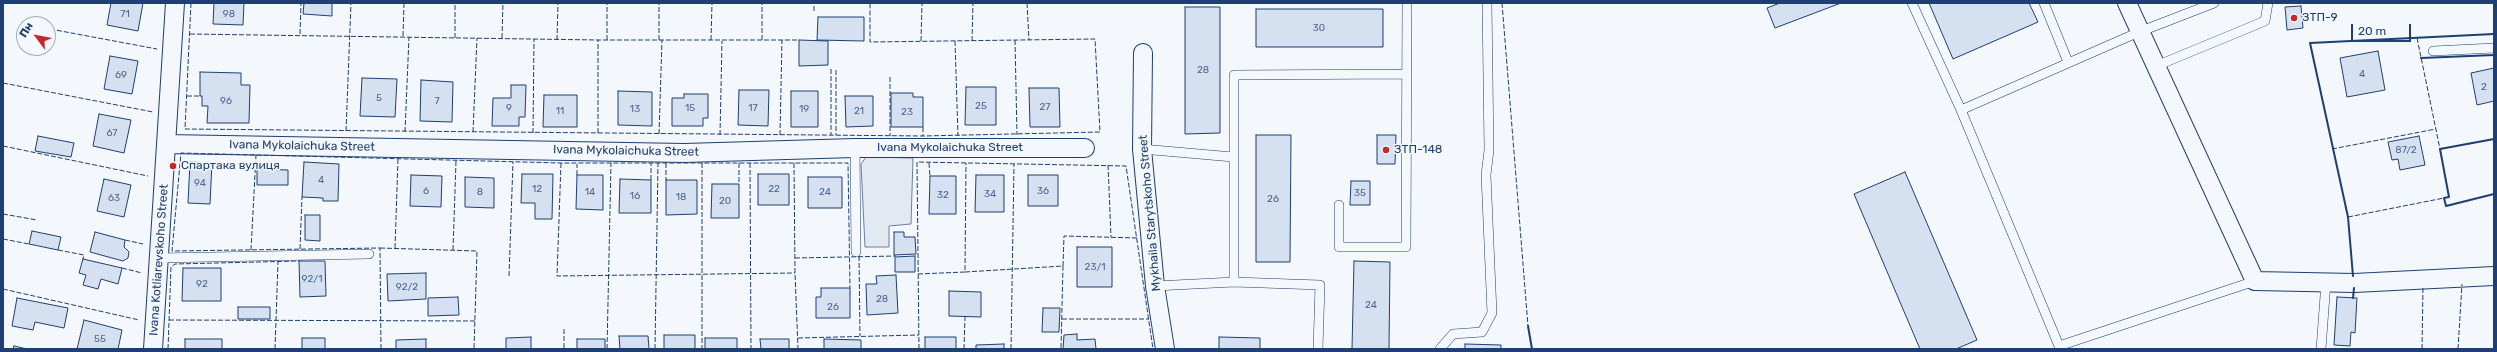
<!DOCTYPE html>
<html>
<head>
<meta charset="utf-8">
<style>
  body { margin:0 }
  #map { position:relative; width:2497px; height:352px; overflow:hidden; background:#f4f7fb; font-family:Rubik,sans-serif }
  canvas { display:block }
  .frame { position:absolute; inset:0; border:4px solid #1d3f73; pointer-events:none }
  .north { position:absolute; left:16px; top:16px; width:40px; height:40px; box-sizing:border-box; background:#f4f7fb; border:1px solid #9eadc5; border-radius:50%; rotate:302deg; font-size:11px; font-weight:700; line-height:16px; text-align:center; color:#1d3f73 }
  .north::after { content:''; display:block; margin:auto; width:14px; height:18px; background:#c62828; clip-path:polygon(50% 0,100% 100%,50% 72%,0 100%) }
  .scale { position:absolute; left:2351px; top:24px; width:60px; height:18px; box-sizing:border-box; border:2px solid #1d3f73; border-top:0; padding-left:5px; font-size:12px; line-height:14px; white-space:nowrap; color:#1d3f73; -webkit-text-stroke:3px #f4f7fb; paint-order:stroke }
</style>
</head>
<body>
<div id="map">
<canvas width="2497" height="352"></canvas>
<div class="frame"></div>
<div class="north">Пн</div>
<div class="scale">20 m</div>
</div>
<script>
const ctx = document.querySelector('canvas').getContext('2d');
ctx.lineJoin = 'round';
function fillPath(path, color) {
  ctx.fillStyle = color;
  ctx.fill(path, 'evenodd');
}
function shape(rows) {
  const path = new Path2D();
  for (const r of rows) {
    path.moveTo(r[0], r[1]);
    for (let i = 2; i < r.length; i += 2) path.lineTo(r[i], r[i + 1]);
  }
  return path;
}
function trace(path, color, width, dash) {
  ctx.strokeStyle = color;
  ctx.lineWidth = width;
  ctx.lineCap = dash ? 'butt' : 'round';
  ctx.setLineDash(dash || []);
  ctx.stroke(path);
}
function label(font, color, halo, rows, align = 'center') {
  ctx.font = font + ' Rubik,sans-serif';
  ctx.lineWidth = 3;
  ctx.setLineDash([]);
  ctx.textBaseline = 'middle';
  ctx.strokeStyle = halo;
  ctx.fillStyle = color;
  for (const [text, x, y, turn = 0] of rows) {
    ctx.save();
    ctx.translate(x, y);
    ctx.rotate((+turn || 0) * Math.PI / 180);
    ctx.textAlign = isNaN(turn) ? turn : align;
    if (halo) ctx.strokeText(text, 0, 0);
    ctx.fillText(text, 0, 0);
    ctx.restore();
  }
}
const green = shape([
  [866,157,913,158,911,224,889,226,889,247,865,247,861,164,866,157]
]);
fillPath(green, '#e3e9f0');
trace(green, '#687fa3', 1);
const building = shape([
  [111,3,143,3,138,31,107,25,111,3],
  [214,3,244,3,243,25,213,24,214,3],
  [304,3,332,3,332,16,303,14,304,3],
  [1780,3,1841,3,1775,28,1767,8,1780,3],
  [1929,3,2029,3,2038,22,1953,59,1929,3],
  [2301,6,2303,28,2287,30,2285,7,2301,6],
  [1185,7,1220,7,1220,133,1185,134,1185,7],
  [1256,9,1383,9,1383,47,1256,47,1256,9],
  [818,17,864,17,864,41,817,40,818,17],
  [799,40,828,41,828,65,799,66,799,40],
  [2378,51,2385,90,2347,97,2340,58,2378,51],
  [110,56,138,61,132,94,104,89,110,56],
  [2494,68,2494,101,2477,105,2471,73,2494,68],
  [200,72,241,73,241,85,250,85,249,123,207,123,208,106,202,106,202,96,200,96,200,72],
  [362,78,397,79,395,117,360,116,362,78],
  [421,80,453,82,452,122,420,121,421,80],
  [511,85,526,85,525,117,519,117,519,126,492,126,493,98,511,98,511,85],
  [966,87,996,87,996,125,965,125,966,87],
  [1029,88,1059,88,1060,127,1030,127,1029,88],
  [739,90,769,90,768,126,738,125,739,90],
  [618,91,652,92,652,126,618,125,618,91],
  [791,91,818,91,818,127,791,127,791,91],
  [891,93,913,93,913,97,923,97,923,127,891,127,891,93],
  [684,94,708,94,708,118,703,118,703,126,672,126,672,98,684,98,684,94],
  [544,95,577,95,577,127,543,127,544,95],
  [845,96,873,96,873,126,846,127,845,96],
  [99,114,131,120,124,153,93,146,99,114],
  [1256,135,1291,135,1290,262,1256,262,1256,135],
  [1377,135,1396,135,1395,164,1377,164,1377,135],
  [38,136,74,143,71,157,35,151,38,136],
  [2419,136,2425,165,2400,170,2398,159,2392,160,2388,142,2419,136],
  [190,162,212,163,210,204,188,203,190,162],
  [304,162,339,164,338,201,323,201,323,198,302,197,304,162],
  [257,169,288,170,288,185,257,185,257,169],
  [1905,172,1977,340,1956,349,1920,349,1854,194,1905,172],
  [522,174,553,174,552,219,535,219,535,203,521,203,522,174],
  [758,174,789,174,789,205,758,205,758,174],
  [411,175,442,176,441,207,410,206,411,175],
  [577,175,603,175,603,210,576,209,577,175],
  [976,175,1004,175,1004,212,975,212,976,175],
  [1028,175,1058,175,1058,206,1028,206,1028,175],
  [930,176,956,176,956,214,929,214,930,176],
  [465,177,494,178,494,208,465,207,465,177],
  [808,177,842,177,842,208,808,208,808,177],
  [104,179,131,185,124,217,97,211,104,179],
  [620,179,651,180,651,213,619,213,620,179],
  [666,180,697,180,697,214,666,215,666,180],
  [1351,181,1370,181,1370,205,1350,205,1351,181],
  [712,184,739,184,739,218,711,218,712,184],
  [305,215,320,215,320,241,305,240,305,215],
  [32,231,61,237,58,250,29,244,32,231],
  [95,232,125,240,124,247,129,252,128,258,123,261,90,252,95,232],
  [894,232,904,232,904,237,915,237,916,254,894,255,894,232],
  [1077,247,1112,247,1112,287,1077,287,1077,247],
  [915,256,915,272,895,272,895,257,915,256],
  [83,259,122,268,118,284,101,279,98,289,83,285,86,275,79,273,83,259],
  [299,261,325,261,326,296,300,297,299,261],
  [1354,261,1390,262,1389,349,1352,349,1354,261],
  [183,268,221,268,221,301,182,301,183,268],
  [426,273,426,299,388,301,387,274,426,273],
  [896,275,898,313,867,315,866,284,877,284,876,276,896,275],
  [821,288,850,288,850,318,816,318,816,297,821,297,821,288],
  [949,291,981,292,981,317,949,316,949,291],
  [458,297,459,315,428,316,428,298,458,297],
  [2337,297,2357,298,2355,333,2351,332,2350,346,2334,345,2337,297],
  [17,298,68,308,64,328,35,322,33,330,12,326,17,298],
  [238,307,270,307,270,319,238,319,238,307],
  [1043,308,1060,308,1059,332,1042,332,1043,308],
  [84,320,122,330,118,349,77,349,84,320],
  [1077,334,1077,340,1095,339,1096,349,1063,349,1064,335,1077,334],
  [664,335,695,335,695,349,664,349,664,335],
  [619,336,648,336,649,349,620,349,619,336],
  [531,337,531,349,506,349,506,338,531,337],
  [925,337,956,337,956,349,925,349,925,337],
  [1219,337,1260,338,1260,349,1219,349,1219,337],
  [302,338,325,338,325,349,302,349,302,338],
  [705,338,737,338,737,349,705,349,705,338],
  [185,339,222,339,222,349,185,349,185,339],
  [426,339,426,349,396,349,396,340,426,339],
  [577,339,605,339,605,349,577,349,577,339],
  [760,339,789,339,789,349,761,349,760,339],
  [824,339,861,340,861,349,824,349,824,339],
  [1004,344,1004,349,976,349,976,345,1004,344],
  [1465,344,1501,345,1501,349,1465,349,1465,344],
  [14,346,27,349,13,349,14,346]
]);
fillPath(building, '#d5e0f0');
trace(building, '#1d3f73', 1);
const service = shape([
  [1912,3,1961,110,2059,346,2255,281],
  [2044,3,2068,62],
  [2433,51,2494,48],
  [2156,66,2265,21,2268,3],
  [1961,110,2139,32,2214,3],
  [855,148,856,252],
  [1142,149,1233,157],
  [1339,205,1339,247,1406,247,1407,3],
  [158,258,369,254],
  [1155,286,1234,282],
  [1318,349,1320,285,1234,282,1234,75,1407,74],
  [1440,349,1453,334,1482,332,1492,313,1486,175,1489,150,1487,3],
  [2321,349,2326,282]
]);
const minor = shape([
  [2127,3,2255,281,2354,283,2494,276],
  [1143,53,1142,149,1155,286,1165,349],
  [166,144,684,153,855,148,1085,148],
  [153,349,175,3]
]);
trace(service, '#1d3f73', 10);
trace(minor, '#1d3f73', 20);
trace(service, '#f4f7fb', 9);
trace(minor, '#f4f7fb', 18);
trace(shape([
  [191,3,185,129,923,136,1100,132,1095,39,870,42,870,3],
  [1027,3,1029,40],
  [1502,3,1528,326],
  [814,11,814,3],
  [50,29,157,49],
  [190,34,598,40,799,40],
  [300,34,301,3],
  [403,36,404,3],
  [455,38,455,3],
  [502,38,503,3],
  [2417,38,2440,149],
  [557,40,558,3],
  [607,40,607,3],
  [659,40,659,3],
  [711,40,712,3],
  [762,40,762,3],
  [1015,40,1017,135],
  [921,41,922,3],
  [955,41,958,136],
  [972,41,973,3],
  [831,69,831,135],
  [836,70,836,135],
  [890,77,890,136],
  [3,83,153,112],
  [187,96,200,96],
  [923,127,923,136],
  [346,131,351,3],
  [405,132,409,37],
  [473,132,477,38],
  [533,133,534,39],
  [598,133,598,40],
  [659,134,662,40],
  [720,135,722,41],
  [780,135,782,40],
  [3,146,148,176],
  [2332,149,2436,129],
  [561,163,557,276,795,273],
  [666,163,666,180],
  [702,163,702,349],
  [739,163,739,184],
  [750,163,751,349],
  [794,163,795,273,798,349],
  [929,163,930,176],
  [1108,165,1111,237],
  [577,175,577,164],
  [651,180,651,163],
  [3,214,37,220],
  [2348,217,2444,198],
  [3,239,29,244],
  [125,240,143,244],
  [380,248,477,251,474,349],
  [395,248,398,159],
  [300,249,302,197],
  [58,250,84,255,83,259],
  [251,250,256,155],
  [453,250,456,161],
  [859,256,860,336],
  [795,258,896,256],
  [1063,266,1064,236,1137,238],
  [122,268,142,273],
  [965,272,1063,266,1061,349],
  [918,274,965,272,966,163],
  [509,276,513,162],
  [3,289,139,320],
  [1062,319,1149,319],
  [169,320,475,321],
  [564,329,564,349],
  [798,338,919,335],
  [168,349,171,267,175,264,299,261],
  [275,349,278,262],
  [381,349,380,248,172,251,181,153,561,163,848,163,850,288],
  [607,349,611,163],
  [655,349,658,163],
  [919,349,917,162,1126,166,1153,349],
  [964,349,965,317],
  [1011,349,1014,164],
  [2422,349,2423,287],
  [2458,349,2462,284]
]), '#1d3f73', 1, [5, 2]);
trace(shape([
  [2421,58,2494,55],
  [2494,139,2440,149,2449,197,2444,198,2446,206,2494,194],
  [2353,276,2348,217,2310,43,2494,34],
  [2353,298,2354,288],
  [1528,326,1532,349]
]), '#1d3f73', 2);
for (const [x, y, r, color] of [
  [2294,18,4,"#c62828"],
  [1386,150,4,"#c62828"],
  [173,166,4,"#c62828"]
]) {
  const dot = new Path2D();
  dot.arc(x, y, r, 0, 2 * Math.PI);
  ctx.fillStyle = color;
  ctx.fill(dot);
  trace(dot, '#f4f7fb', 1.5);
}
label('10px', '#4b6792', null, [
  ["71",125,14],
  ["98",229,14],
  ["30",1319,28],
  ["28",1203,70],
  ["4",2362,74],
  ["69",121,75],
  ["2",2484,87],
  ["5",379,98],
  ["96",226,101],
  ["7",437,101],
  ["25",981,106],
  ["27",1045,107],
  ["9",509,108],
  ["15",690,108],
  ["17",753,108],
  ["13",635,109],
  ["19",804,109],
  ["11",560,111],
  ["21",859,111],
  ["23",907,112],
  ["67",112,133],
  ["87/2",2406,150],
  ["4",321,180],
  ["94",200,183],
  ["12",537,189],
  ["22",774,189],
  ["6",426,191],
  ["36",1043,191],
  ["8",480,192],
  ["14",590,192],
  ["24",825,192],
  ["35",1360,193],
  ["34",990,194],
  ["32",943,195],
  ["16",635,196],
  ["18",681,197],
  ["63",114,198],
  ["26",1273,199],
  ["20",725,201],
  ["23/1",1095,267],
  ["92/1",312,279],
  ["92",202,284],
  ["92/2",407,287],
  ["28",882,299],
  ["24",1371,305],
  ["26",833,307],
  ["55",100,339]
]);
label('12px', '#1d3f73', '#f4f7fb', [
  ["ЗТП-9",2302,18],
  ["ЗТП-148",1394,150],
  ["Спартака вулиця",181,166]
], 'left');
label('12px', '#1d3f73', '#f4f7fb', [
  ["Ivana Mykolaichuka Street",302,146,1],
  ["Ivana Mykolaichuka Street",950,148],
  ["Ivana Mykolaichuka Street",626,151,1],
  ["Mykhaila Starytskoho Street",1150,213,-95],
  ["Ivana Kotliarevskoho Street",159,260,-86]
]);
</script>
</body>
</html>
